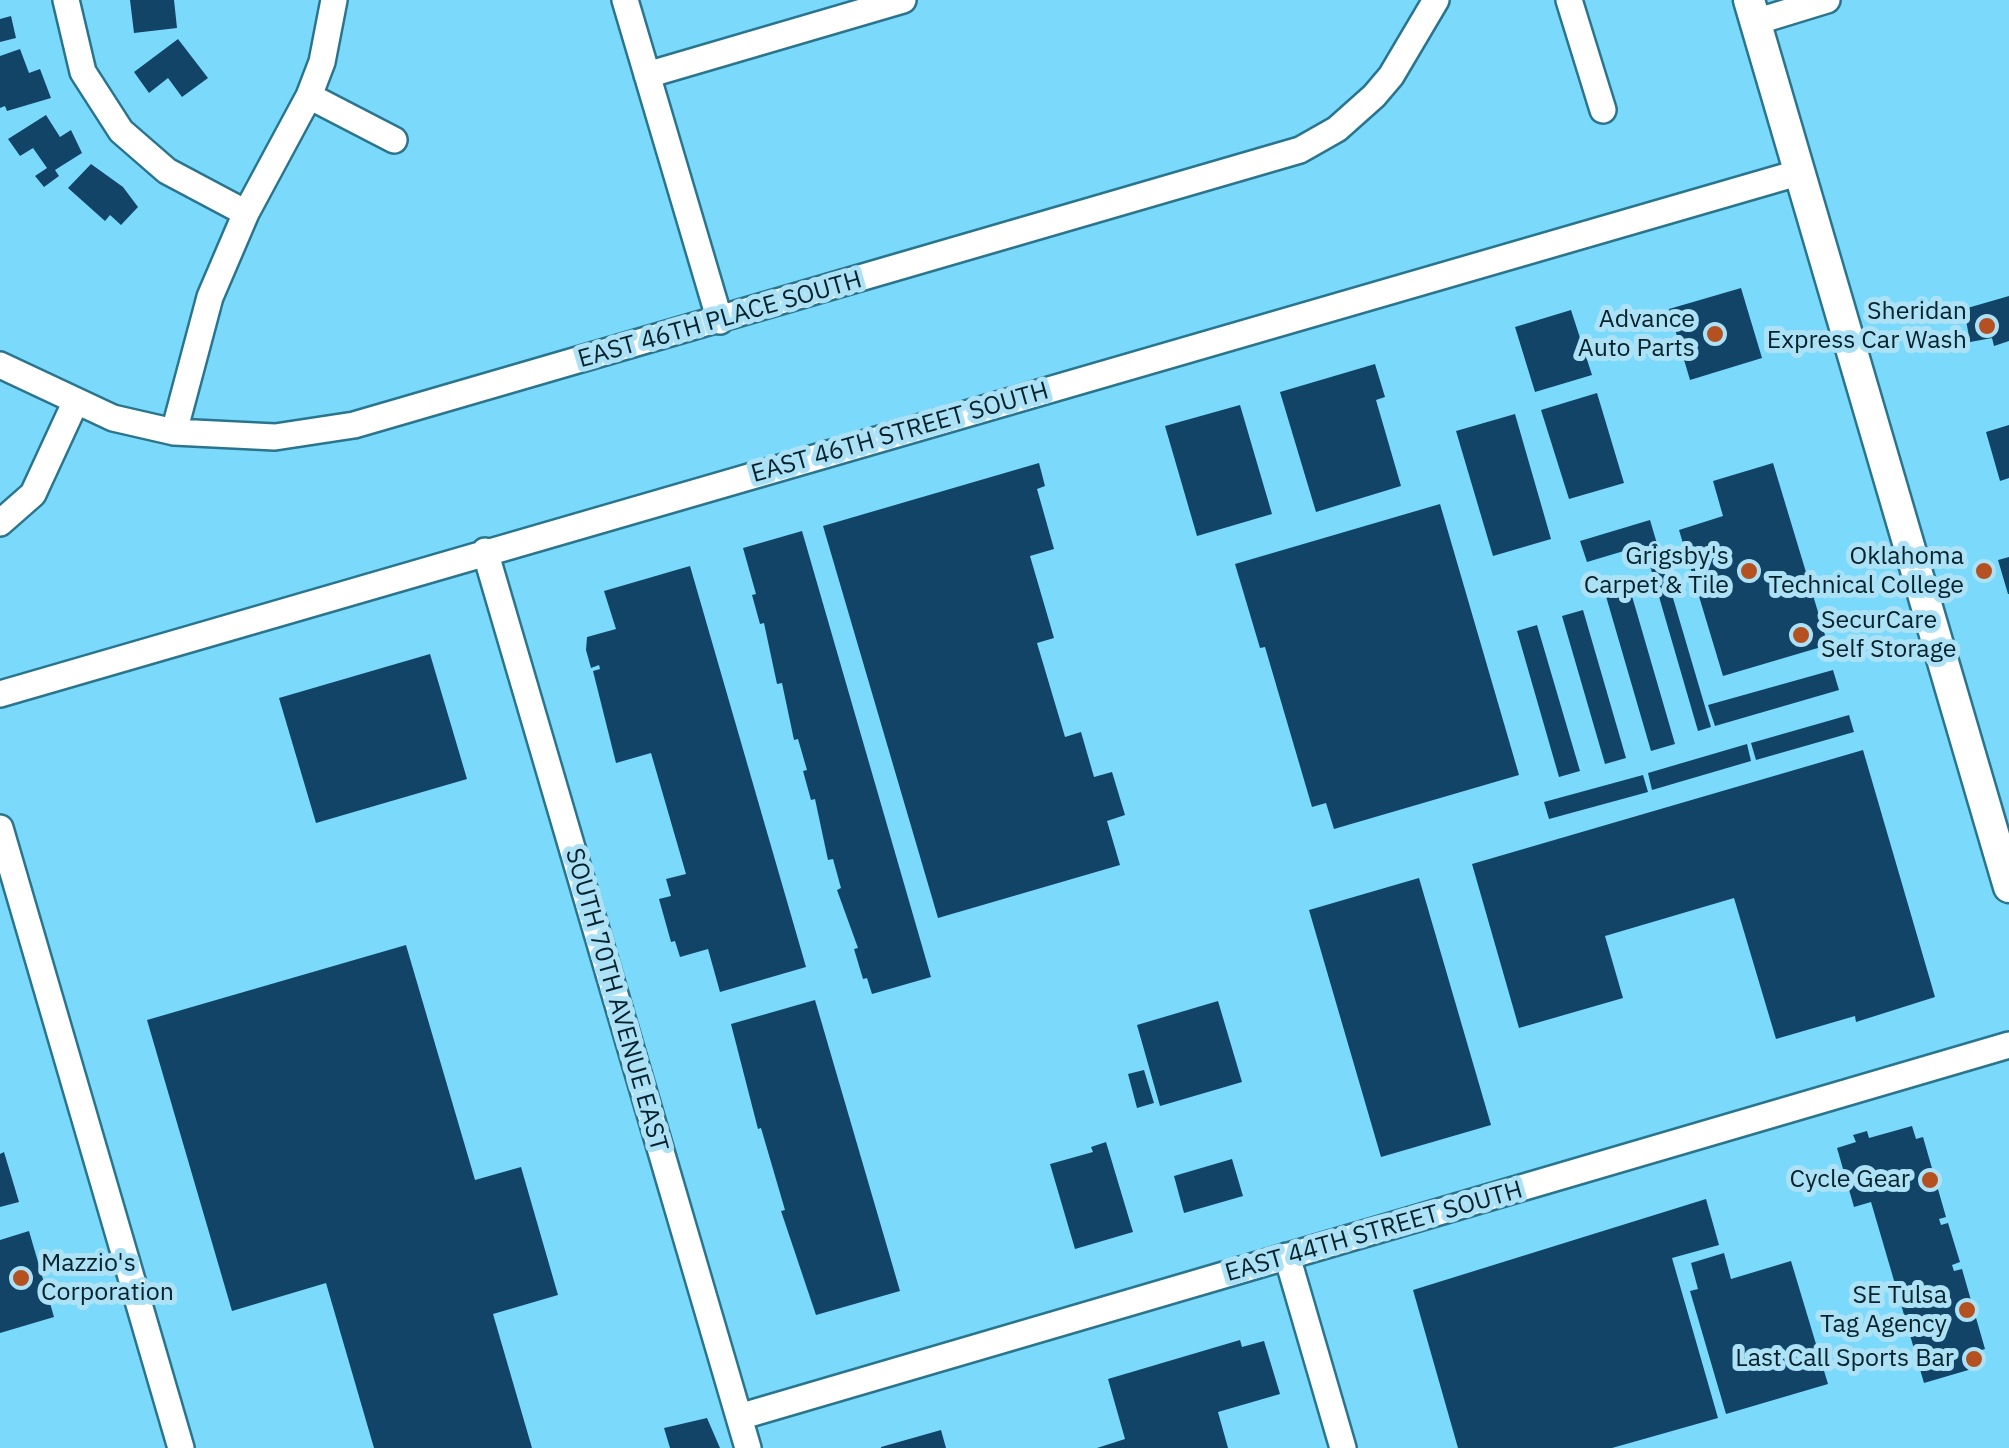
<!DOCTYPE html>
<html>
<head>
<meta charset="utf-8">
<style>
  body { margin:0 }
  canvas { display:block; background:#7bdafb }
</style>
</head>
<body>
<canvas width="2009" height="1448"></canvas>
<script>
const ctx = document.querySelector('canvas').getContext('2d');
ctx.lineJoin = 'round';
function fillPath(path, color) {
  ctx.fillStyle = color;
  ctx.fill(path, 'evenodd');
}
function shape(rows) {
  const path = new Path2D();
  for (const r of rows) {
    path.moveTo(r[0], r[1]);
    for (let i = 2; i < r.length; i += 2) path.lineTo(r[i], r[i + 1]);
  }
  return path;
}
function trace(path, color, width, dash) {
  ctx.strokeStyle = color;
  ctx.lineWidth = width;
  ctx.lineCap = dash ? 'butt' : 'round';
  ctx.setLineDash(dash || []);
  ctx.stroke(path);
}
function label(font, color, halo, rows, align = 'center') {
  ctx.font = font + ' "IBM Plex Sans",sans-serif';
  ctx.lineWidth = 10;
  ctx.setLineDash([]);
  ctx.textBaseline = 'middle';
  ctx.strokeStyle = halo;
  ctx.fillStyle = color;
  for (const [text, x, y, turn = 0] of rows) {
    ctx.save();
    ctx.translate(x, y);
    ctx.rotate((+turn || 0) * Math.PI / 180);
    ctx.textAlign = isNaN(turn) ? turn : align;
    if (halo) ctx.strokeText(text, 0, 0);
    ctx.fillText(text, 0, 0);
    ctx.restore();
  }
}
fillPath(shape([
  [130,0,174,0,177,28,134,33],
  [11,16,16,38,0,42,0,19],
  [178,39,208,78,182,97,168,78,149,93,134,72],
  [20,49,29,73,40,69,51,98,7,111,5,106,0,108,0,56],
  [46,115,60,137,71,130,82,153,55,170,59,176,44,187,35,176,47,168,33,148,20,156,8,139],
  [91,164,123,187,138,207,121,225,110,215,105,221,68,188],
  [1741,288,1762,358,1690,380,1669,309],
  [2009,296,2009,341,1994,346,1992,338,1970,342,1964,309],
  [1571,310,1592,375,1535,392,1515,327],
  [1375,364,1385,397,1376,400,1401,486,1316,512,1280,392],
  [1597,393,1624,483,1569,499,1541,410],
  [1240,405,1272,514,1197,536,1165,426],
  [1515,414,1551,539,1493,556,1456,431],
  [2009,425,2009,478,2000,481,1986,432],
  [1039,463,1045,486,1037,489,1054,549,1030,556,1054,638,1037,643,1065,737,1081,732,1094,777,1112,772,1125,815,1107,821,1120,865,938,918,823,526],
  [1773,463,1828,645,1723,676,1679,530,1723,516,1713,481],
  [1440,504,1519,775,1334,829,1326,803,1312,807,1265,647,1260,648,1235,564],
  [1650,520,1711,727,1698,731,1644,545,1587,562,1580,541],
  [802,531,931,977,872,994,867,978,863,979,854,949,858,948,837,890,841,888,833,859,828,860,815,799,811,800,803,771,807,770,798,739,794,740,782,683,777,684,764,623,760,624,752,595,756,594,743,548],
  [2009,557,2009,594,2008,594,1998,560],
  [690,566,806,967,720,992,708,949,680,957,675,941,671,942,659,899,671,896,666,879,686,874,651,753,616,763,593,671,600,669,599,665,591,668,586,650,587,637,616,629,604,591],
  [1627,579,1675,744,1651,751,1603,586],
  [1583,610,1626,758,1605,764,1562,616],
  [1537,625,1580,771,1559,777,1517,631],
  [430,654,467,779,316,823,279,698],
  [1833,670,1839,690,1715,726,1708,705],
  [1849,715,1854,732,1756,760,1751,743],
  [1747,744,1751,761,1652,790,1648,773],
  [1863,750,1935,997,1856,1022,1855,1016,1776,1039,1734,898,1605,936,1623,998,1519,1028,1472,864],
  [1643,775,1648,792,1549,819,1544,802],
  [1419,878,1491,1125,1381,1157,1309,910],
  [406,945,475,1180,521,1167,558,1295,493,1314,532,1448,374,1448,326,1283,232,1311,147,1020],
  [815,1000,900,1291,816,1315,781,1211,785,1210,761,1128,758,1129,731,1024],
  [1218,1001,1242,1082,1160,1106,1137,1025],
  [1144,1070,1154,1103,1137,1108,1128,1074],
  [1912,1126,1916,1139,1923,1137,1946,1217,1939,1219,1941,1225,1948,1223,1960,1262,1952,1265,1954,1271,1962,1269,1985,1349,1978,1351,1982,1366,1924,1383,1871,1202,1854,1207,1837,1148,1856,1142,1853,1135,1867,1131,1869,1138],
  [1106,1142,1133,1232,1075,1249,1050,1164,1093,1152,1091,1147],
  [4,1152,19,1202,0,1207,0,1154],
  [1232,1159,1243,1196,1184,1213,1174,1176],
  [1706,1199,1719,1245,1672,1258,1718,1418,1612,1448,1458,1448,1413,1290],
  [29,1231,54,1317,0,1333,0,1240],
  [1724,1253,1731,1279,1791,1261,1828,1384,1726,1414,1690,1291,1698,1289,1691,1263],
  [1240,1340,1242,1347,1264,1341,1280,1394,1218,1412,1228,1448,1097,1448,1125,1439,1108,1379],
  [707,1418,720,1448,670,1448,664,1428],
  [941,1430,946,1448,881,1448,881,1447]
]), '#114467');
const minor = shape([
  [66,0,83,72,121,131,167,171,246,213],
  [625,0,720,321],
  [1569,0,1603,110],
  [1755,22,1827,0],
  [647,75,903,0],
  [309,96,394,140],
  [0,365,113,418,174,432,275,437,354,425,1300,150,1337,129,1374,96,1391,76,1436,0],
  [174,432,210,297,246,213,309,96,322,62,334,0],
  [0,523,33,494,75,403],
  [485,551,748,1448],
  [0,694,1801,172],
  [0,828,181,1448],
  [1287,1256,1343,1448],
  [739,1417,2009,1045]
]);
const major = shape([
  [1749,0,2009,887]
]);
trace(minor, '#2a758d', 30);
trace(major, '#2a758d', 35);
trace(minor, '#fff', 25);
trace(major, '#fff', 30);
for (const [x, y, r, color] of [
  [1987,326,10,"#b55020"],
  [1715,334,10,"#b55020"],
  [1749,571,10,"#b55020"],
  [1984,571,10,"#b55020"],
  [1801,635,10,"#b55020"],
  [1930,1180,10,"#b55020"],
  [21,1278,10,"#b55020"],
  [1967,1310,10,"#b55020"],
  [1974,1359,10,"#b55020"]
]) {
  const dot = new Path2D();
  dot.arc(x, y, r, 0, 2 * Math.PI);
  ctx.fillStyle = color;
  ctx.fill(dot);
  trace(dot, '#ade2f6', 4);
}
label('25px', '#03222c', '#ade2f6', [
  ["Sheridan",1967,312],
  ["Express Car Wash",1967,341],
  ["Advance",1695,320],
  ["Auto Parts",1695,349],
  ["Grigsby's",1729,557],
  ["Carpet & Tile",1729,586],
  ["Oklahoma",1964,557],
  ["Technical College",1964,586],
  ["SecurCare",1821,621,"left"],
  ["Self Storage",1821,650,"left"],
  ["Cycle Gear",1910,1180],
  ["Mazzio's",41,1264,"left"],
  ["Corporation",41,1293,"left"],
  ["SE Tulsa",1947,1296],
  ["Tag Agency",1947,1325],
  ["Last Call Sports Bar",1954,1359]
], 'right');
label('25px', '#03222c', '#ade2f6', [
  ["EAST 46TH PLACE SOUTH",720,320,-16],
  ["EAST 46TH STREET SOUTH",900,433,-16],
  ["SOUTH 70TH AVENUE EAST",616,1000,74],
  ["EAST 44TH STREET SOUTH",1374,1232,-16]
]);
</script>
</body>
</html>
